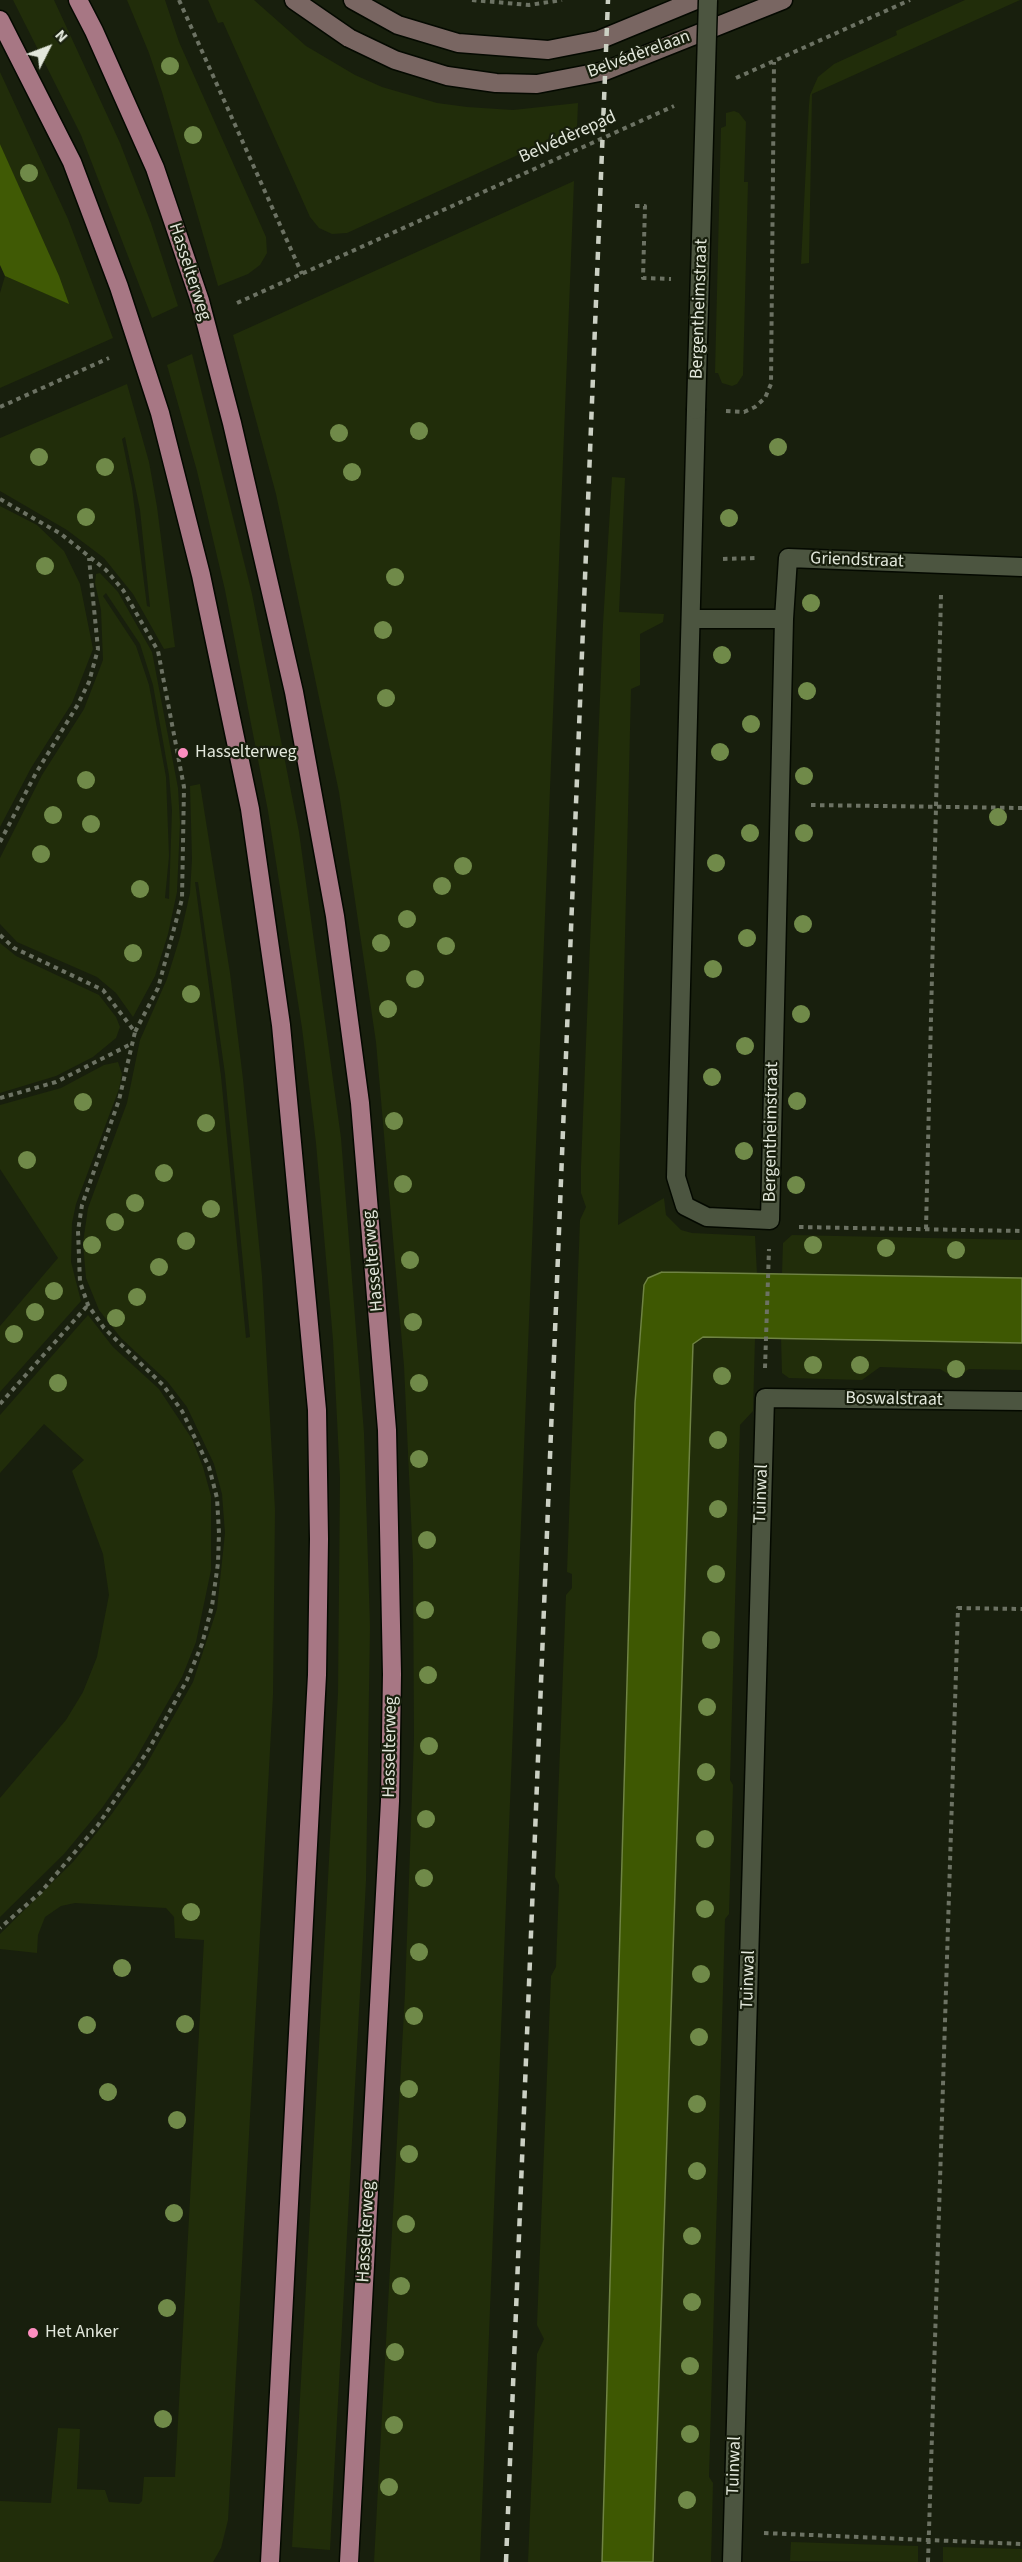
<!DOCTYPE html>
<html>
<head>
<meta charset="utf-8">
<style>
  body { margin:0 }
  #map { position:relative; width:1022px; height:2562px; overflow:hidden; background:#181f0d; font-family:"Source Sans 3",sans-serif }
  canvas { display:block }
  .north { position:absolute; left:18px; top:18px; width:60px; height:60px; -webkit-text-stroke:4px #181f0d; paint-order:stroke; rotate:48deg; font-size:16px; font-weight:700; line-height:24px; text-align:center; color:#e2e7db }
  .north::after { content:''; display:block; margin:auto; width:21px; height:27px; background:#e2e7db; clip-path:polygon(50% 0,100% 100%,50% 72%,0 100%) }
</style>
</head>
<body>
<div id="map">
<canvas width="1022" height="2562"></canvas>
<div class="north">N</div>
</div>
<script>
const ctx = document.querySelector('canvas').getContext('2d');
ctx.lineJoin = 'round';
function fillPath(path, color) {
  ctx.fillStyle = color;
  ctx.fill(path, 'evenodd');
}
function shape(rows) {
  const path = new Path2D();
  for (const r of rows) {
    path.moveTo(r[0], r[1]);
    for (let i = 2; i < r.length; i += 2) path.lineTo(r[i], r[i + 1]);
  }
  return path;
}
function trace(path, color, width, dash) {
  ctx.strokeStyle = color;
  ctx.lineWidth = width;
  ctx.lineCap = dash ? 'butt' : 'round';
  ctx.setLineDash(dash || []);
  ctx.stroke(path);
}
function label(font, color, halo, rows, align = 'center') {
  ctx.font = font + ' "Source Sans 3",sans-serif';
  ctx.lineWidth = 4.5;
  ctx.setLineDash([]);
  ctx.textBaseline = 'middle';
  ctx.strokeStyle = halo;
  ctx.fillStyle = color;
  for (const [text, x, y, turn = 0] of rows) {
    ctx.save();
    ctx.translate(x, y);
    ctx.rotate((+turn || 0) * Math.PI / 180);
    ctx.textAlign = isNaN(turn) ? turn : align;
    if (halo) ctx.strokeText(text, 0, 0);
    ctx.fillText(text, 0, 0);
    ctx.restore();
  }
}
fillPath(shape([
  [13,0,54,0,120,143,151,223,178,306,152,318,81,135],
  [127,0,165,0,179,42,266,237,267,253,260,265,248,274,218,286,162,92,149,53],
  [208,0,254,0,306,46,355,75,382,87,437,103,467,107,513,110,578,103,577,128,347,233,332,234,319,228,310,217,223,22,218,23],
  [965,0,1020,0,812,94,809,263,801,264,809,105,810,95,818,77,834,64,897,35,896,31],
  [0,72,68,219,113,338,0,388,0,293,5,276,68,303,0,144],
  [734,111,739,113,746,122,744,182,748,182,743,375,737,384,732,386,722,383,718,373,715,373,721,128,726,126,726,113],
  [574,181,480,2562,374,2562,405,1993,414,1738,413,1561,404,1366,376,1042,339,792,276,494,233,335],
  [192,354,252,594,299,832,341,1138,364,1433,370,1627,366,1881,330,2550,292,2547,338,1693,340,1478,333,1340,316,1143,302,1028,268,811,225,590,197,471,167,365],
  [127,384,149,462,157,507,175,647,164,649,133,594,104,558,67,530,0,491,0,438],
  [125,437,140,510,150,607,147,606,132,488,122,439],
  [612,477,625,478,619,612,664,614,663,622,640,634,640,685,631,689,618,1225,664,1198,666,1215,681,1230,692,1233,755,1236,757,1274,662,1272,644,1285,635,1403,602,2562,528,2562,537,2354,544,2339,537,2325,551,1976,556,1967,559,1885,555,1877,566,1595,572,1588,572,1574,567,1572,580,1220,586,1207,581,1193,581,1166,603,624],
  [0,506,37,525,64,551,80,584,93,649,72,703,31,768,0,827],
  [100,573,118,592,152,652,178,788,180,823,177,892,168,934,155,976,133,1017,116,993,97,977,17,942,0,924,0,858,42,775,84,709,103,660,101,610,95,583,96,574],
  [106,593,140,644,153,685,169,775,172,810,169,899,165,898,169,856,166,777,149,685,136,646,103,596],
  [200,784,230,973,243,1079,262,1276,275,1510,273,1695,228,2520,221,2548,213,2562,0,2562,0,2501,51,2503,58,2428,80,2429,77,2489,105,2490,109,2502,139,2504,142,2501,144,2477,175,2477,204,1940,175,1938,174,1917,166,1908,75,1903,61,1906,45,1917,38,1935,37,1953,0,1949,0,1934,73,1862,111,1815,145,1767,193,1682,217,1609,225,1533,222,1494,214,1464,187,1407,167,1381,121,1338,99,1310,86,1278,83,1243,88,1208,127,1103,140,1040,167,979,180,937,190,893,192,859,190,786],
  [195,882,198,882,225,1074,250,1337,246,1338,221,1076],
  [0,943,16,956,99,995,116,1017,120,1027,116,1038,93,1057,56,1076,0,1093],
  [118,1062,122,1074,119,1089,76,1204,72,1223,71,1262,81,1301,0,1392,0,1326,58,1258,0,1169,0,1105,61,1088,104,1065],
  [792,1235,1022,1240,1022,1278,782,1273,783,1243],
  [88,1315,113,1347,159,1389,192,1439,203,1467,211,1496,211,1570,196,1642,182,1677,135,1760,102,1808,64,1854,0,1917,0,1798,66,1720,83,1692,97,1657,109,1595,103,1554,72,1471,84,1460,44,1424,0,1473,0,1415],
  [703,1337,755,1338,753,1411,740,1425,730,1780,733,1785,729,1914,725,1919,709,2477,713,2483,711,2562,653,2562,693,1344],
  [781,1338,1022,1343,1022,1370,969,1369,955,1378,940,1369,880,1367,862,1380,789,1378,782,1373],
  [791,2542,918,2546,918,2562,790,2561],
  [943,2547,1022,2549,1022,2562,943,2562]
]), '#212d0a');
fillPath(shape([
  [0,144,59,276,69,304,5,276,0,265]
]), '#405a05');
const water = shape([
  [662,1272,1022,1278,1022,1343,703,1337,693,1344,653,2562,602,2562,635,1403,644,1285,648,1278,662,1272]
]);
fillPath(water, '#3e5802');
trace(water, '#6f8343', 1.5);
const street = shape([
  [693,619,784,619,770,1220,707,1217,685,1206,676,1177,696,410],
  [784,619,788,558,1022,567],
  [732,2562,765,1398,1022,1401]
]);
const secondary = shape([
  [294,0,349,38,395,60,447,76,496,83,537,84,605,71,783,0],
  [353,0,398,25,458,43,548,50,599,40,696,0]
]);
const primary = shape([
  [78,0,94,31,155,168,200,301,232,423,294,692,335,916,360,1103,387,1430,392,1674,390,1801,349,2562],
  [0,20,72,162,119,287,160,413,201,575,250,809,281,1025,317,1410,319,1539,317,1675,270,2562]
]);
trace(street, '#040900', 21);
trace(secondary, '#040900', 21);
trace(primary, '#040900', 21);
trace(shape([
  [179,0,302,274],
  [472,0,529,5,562,0],
  [736,78,910,0],
  [635,206,645,206,643,278,671,279],
  [237,303,674,106],
  [0,407,109,358],
  [726,411,744,412,755,407,765,398,771,384,774,62],
  [0,499,61,534,106,570,123,590,158,651,184,787,182,899,158,988,135,1032],
  [723,559,757,558],
  [811,805,1022,808],
  [0,842,36,773,77,706,89,682,98,649,89,558],
  [0,935,14,948,103,990,135,1032,119,1100,82,1205,78,1231,80,1282,88,1305,104,1328,163,1385,182,1411,209,1467,217,1498,219,1533,218,1563,212,1606,202,1644,187,1680,149,1749,98,1825,41,1892,0,1928],
  [0,1098,56,1082,131,1044],
  [799,1227,1022,1231],
  [926,1229,941,595],
  [765,1368,769,1249],
  [0,1404,88,1305],
  [764,2533,1022,2544],
  [928,2562,958,1608,1022,1609]
]), '#6c7263', 4, [4.5, 4.5]);
trace(street, '#4c5540', 18);
trace(secondary, '#796662', 18);
trace(primary, '#a77784', 18);
trace(shape([
  [506,2562,608,0]
]), '#cbd0c3', 4.5, [8, 8]);
const streetBridge = shape([
  [696,410,708,0]
]);
trace(streetBridge, '#040900', 21, []);
trace(streetBridge, '#4c5540', 18);
ctx.fillStyle = '#708a49';
for (const [x, y] of [
  [170,66],
  [193,135],
  [29,173],
  [419,431],
  [339,433],
  [778,447],
  [39,457],
  [105,467],
  [352,472],
  [86,517],
  [729,518],
  [45,566],
  [395,577],
  [811,603],
  [383,630],
  [722,655],
  [807,691],
  [386,698],
  [751,724],
  [720,752],
  [804,776],
  [86,780],
  [53,815],
  [998,817],
  [91,824],
  [750,833],
  [804,833],
  [41,854],
  [716,863],
  [463,866],
  [442,886],
  [140,889],
  [407,919],
  [803,924],
  [747,938],
  [381,943],
  [446,946],
  [133,953],
  [713,969],
  [415,979],
  [191,994],
  [388,1009],
  [801,1014],
  [745,1046],
  [712,1077],
  [797,1101],
  [83,1102],
  [394,1121],
  [206,1123],
  [744,1151],
  [27,1160],
  [164,1173],
  [403,1184],
  [796,1185],
  [135,1203],
  [211,1209],
  [115,1222],
  [186,1241],
  [92,1245],
  [813,1245],
  [886,1248],
  [956,1250],
  [410,1260],
  [159,1267],
  [54,1291],
  [137,1297],
  [35,1312],
  [116,1318],
  [413,1322],
  [14,1334],
  [813,1365],
  [860,1365],
  [956,1369],
  [722,1376],
  [58,1383],
  [419,1383],
  [718,1440],
  [419,1459],
  [718,1509],
  [427,1540],
  [716,1574],
  [425,1610],
  [711,1640],
  [428,1675],
  [707,1707],
  [429,1746],
  [706,1772],
  [426,1819],
  [705,1839],
  [424,1878],
  [705,1909],
  [191,1912],
  [419,1952],
  [122,1968],
  [701,1974],
  [414,2016],
  [185,2024],
  [87,2025],
  [699,2037],
  [409,2089],
  [108,2092],
  [697,2104],
  [177,2120],
  [409,2154],
  [697,2171],
  [174,2213],
  [406,2224],
  [692,2236],
  [401,2286],
  [692,2302],
  [167,2308],
  [395,2352],
  [690,2366],
  [163,2419],
  [394,2425],
  [690,2434],
  [389,2487],
  [687,2500]
]) {
  ctx.beginPath();
  ctx.arc(x, y, 9, 0, 2 * Math.PI);
  ctx.fill();
}
for (const [x, y, r, color] of [
  [183,753,6,"#fd8ec0"],
  [33,2333,6,"#fd8ec0"]
]) {
  const dot = new Path2D();
  dot.arc(x, y, r, 0, 2 * Math.PI);
  ctx.fillStyle = color;
  ctx.fill(dot);
  trace(dot, '#181f0d', 2);
}
label('18px', '#e2e7db', '#181f0d', [
  ["Belvédèrelaan",639,55,-20],
  ["Belvédèrepad",568,138,-24],
  ["Hasselterweg",189,272,72],
  ["Bergentheimstraat",700,309,-88],
  ["Griendstraat",857,561,2],
  ["Bergentheimstraat",772,1132,-89],
  ["Hasselterweg",374,1261,-95],
  ["Boswalstraat",894,1400,1],
  ["Tuinwal",762,1494,-88],
  ["Hasselterweg",391,1747,-89],
  ["Tuinwal",749,1980,-88],
  ["Hasselterweg",367,2232,-87],
  ["Tuinwal",735,2466,-88]
]);
label('18px', '#e2e7db', '#181f0d', [
  ["Hasselterweg",195,753],
  ["Het Anker",45,2333]
], 'left');
</script>
</body>
</html>
